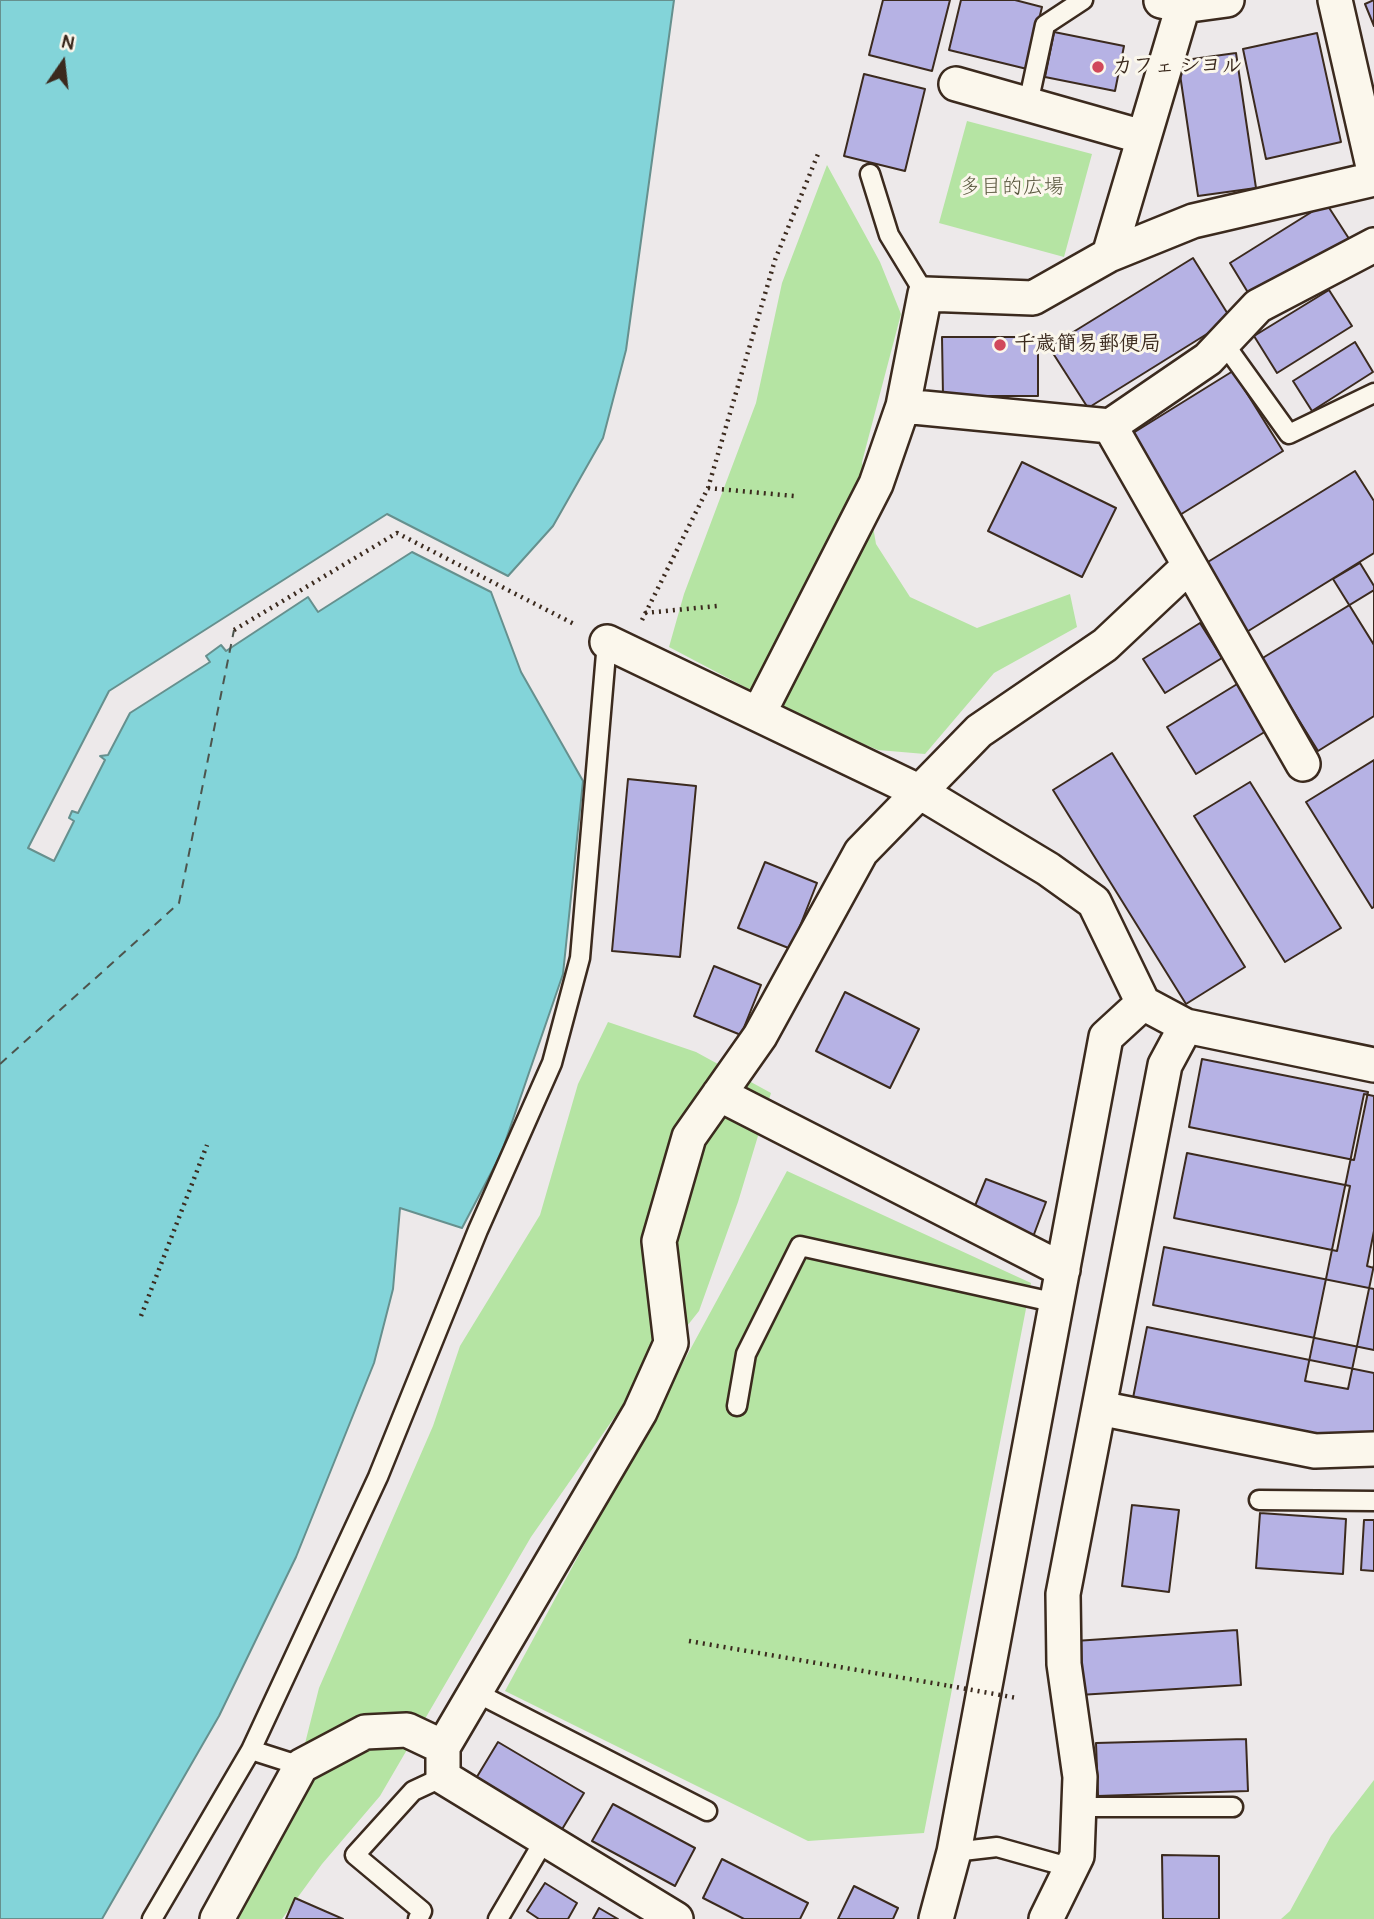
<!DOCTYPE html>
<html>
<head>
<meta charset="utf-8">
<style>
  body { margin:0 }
  #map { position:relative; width:1374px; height:1919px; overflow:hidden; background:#ede9ea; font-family:Pangolin,sans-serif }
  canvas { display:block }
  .north { position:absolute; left:28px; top:28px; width:70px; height:70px; -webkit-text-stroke:5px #fbf7ec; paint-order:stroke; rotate:14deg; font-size:19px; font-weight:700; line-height:28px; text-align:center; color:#3b2a1e }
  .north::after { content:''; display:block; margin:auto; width:24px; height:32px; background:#3b2a1e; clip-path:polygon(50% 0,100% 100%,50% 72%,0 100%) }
</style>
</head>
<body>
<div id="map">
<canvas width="1374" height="1919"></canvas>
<div class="north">N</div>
</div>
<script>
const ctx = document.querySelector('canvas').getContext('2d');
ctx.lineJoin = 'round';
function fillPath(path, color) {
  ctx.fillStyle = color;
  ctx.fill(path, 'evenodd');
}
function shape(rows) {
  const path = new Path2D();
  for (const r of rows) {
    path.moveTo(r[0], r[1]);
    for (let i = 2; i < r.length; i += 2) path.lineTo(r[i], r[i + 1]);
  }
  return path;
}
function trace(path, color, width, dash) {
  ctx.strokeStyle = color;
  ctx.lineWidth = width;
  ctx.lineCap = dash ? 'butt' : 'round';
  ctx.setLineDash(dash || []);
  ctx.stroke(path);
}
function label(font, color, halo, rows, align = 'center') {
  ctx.font = font + ' Pangolin,"Klee One",sans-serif';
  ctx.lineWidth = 6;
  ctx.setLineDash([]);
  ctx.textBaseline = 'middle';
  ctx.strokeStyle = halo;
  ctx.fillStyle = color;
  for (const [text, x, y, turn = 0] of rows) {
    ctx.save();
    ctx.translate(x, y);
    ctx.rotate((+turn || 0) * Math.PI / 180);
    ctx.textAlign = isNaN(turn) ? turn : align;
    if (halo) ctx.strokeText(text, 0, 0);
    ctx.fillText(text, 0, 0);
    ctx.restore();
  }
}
fillPath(shape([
  [967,121,1092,154,1064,257,939,223],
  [827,165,880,262,901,314,862,462,876,544,910,597,977,628,1070,594,1077,627,994,673,925,754,878,750,817,725,669,647,684,594,756,403,782,283],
  [608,1022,696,1052,771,1093,738,1202,699,1311,616,1415,531,1537,380,1796,322,1864,282,1919,204,1919,293,1791,319,1688,433,1426,460,1346,540,1215,578,1084],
  [787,1171,1031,1283,924,1833,808,1841,505,1691],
  [1374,1780,1374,1919,1281,1919,1290,1911,1331,1836]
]), '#b5e4a3');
const water = shape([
  [0,0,674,0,626,350,603,438,553,526,508,576,387,514,109,691,28,848,54,861,74,821,69,818,72,811,78,813,105,760,100,756,108,755,130,713,210,662,206,656,221,645,226,651,308,597,318,612,412,552,491,592,521,672,583,781,563,974,501,1154,462,1228,400,1208,393,1289,374,1363,296,1557,219,1716,102,1919,0,1919,0,0]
]);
fillPath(water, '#83d4d9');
trace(water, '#66908e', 2);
trace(shape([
  [0,1064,179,903,234,630]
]), '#4d544d', 2, [9, 7]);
const building = shape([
  [883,0,950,0,932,71,869,55,883,0],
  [961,0,1015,0,1042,7,1027,69,949,50,961,0],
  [1374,0,1374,26,1365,4,1374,0],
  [1054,32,1124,46,1115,91,1045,77,1054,32],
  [1317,33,1341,142,1266,159,1243,49,1317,33],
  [1236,53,1256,188,1198,196,1178,61,1236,53],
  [864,74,925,89,905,171,844,156,864,74],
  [1326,203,1355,248,1258,309,1230,263,1326,203],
  [1193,258,1231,319,1088,408,1049,347,1193,258],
  [1329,290,1352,326,1277,373,1254,336,1329,290],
  [942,337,1038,337,1038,396,943,396,942,337],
  [1355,342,1373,372,1312,411,1293,381,1355,342],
  [1233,371,1283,451,1175,518,1125,438,1233,371],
  [1022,462,1116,508,1082,577,988,531,1022,462],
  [1355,471,1374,501,1374,553,1245,633,1203,565,1355,471],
  [1360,563,1374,586,1374,645,1333,579,1360,563],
  [1374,590,1374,716,1318,751,1261,659,1374,590],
  [1200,623,1222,658,1165,693,1143,659,1200,623],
  [1247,678,1276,725,1196,774,1167,727,1247,678],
  [1112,753,1245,967,1186,1004,1053,790,1112,753],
  [1374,760,1374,907,1372,908,1306,802,1374,760],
  [628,779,696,786,680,957,612,951,628,779],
  [1250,782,1341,928,1285,962,1194,816,1250,782],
  [765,862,817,883,791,949,738,928,765,862],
  [714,966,761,985,741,1035,694,1016,714,966],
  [845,992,919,1029,890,1088,816,1051,845,992],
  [1202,1059,1368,1092,1354,1160,1189,1127,1202,1059],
  [1364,1094,1374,1096,1374,1265,1348,1389,1305,1381,1364,1094],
  [1187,1153,1350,1186,1337,1251,1174,1218,1187,1153],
  [986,1179,1046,1202,1033,1237,972,1213,986,1179],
  [1374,1231,1374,1268,1367,1266,1374,1231],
  [1164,1247,1374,1289,1374,1350,1153,1305,1164,1247],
  [1147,1327,1374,1373,1374,1446,1133,1398,1147,1327],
  [1132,1505,1179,1510,1169,1592,1122,1586,1132,1505],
  [1260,1513,1346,1519,1343,1574,1256,1568,1260,1513],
  [1364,1520,1374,1520,1374,1571,1361,1570,1364,1520],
  [1237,1630,1241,1685,1079,1695,1075,1641,1237,1630],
  [1246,1739,1248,1791,1098,1796,1096,1743,1246,1739],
  [498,1742,584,1793,561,1831,475,1780,498,1742],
  [613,1804,695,1848,675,1886,592,1841,613,1804],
  [1162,1855,1219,1856,1219,1919,1163,1919,1162,1855],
  [722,1859,808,1903,800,1919,744,1919,703,1898,722,1859],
  [545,1883,577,1903,568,1919,539,1919,527,1911,545,1883],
  [854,1886,898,1908,893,1919,838,1919,854,1886],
  [295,1898,343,1919,286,1919,295,1898],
  [599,1908,618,1919,593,1919,599,1908]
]);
fillPath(building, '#b6b2e4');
trace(building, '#3b2a1e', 2);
const lane = shape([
  [1028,104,1045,25,1083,0],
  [870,174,889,235,925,294],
  [1223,342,1289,434,1374,393],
  [737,1406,746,1354,800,1246,1057,1303],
  [1259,1500,1374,1501],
  [475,1692,707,1811],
  [251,1750,301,1766],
  [1079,1807,1233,1807],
  [954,1852,997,1847,1072,1868],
  [152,1919,251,1750,378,1477,478,1230,552,1063,580,958,607,642],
  [418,1919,422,1911,355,1855,413,1791,443,1777],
  [498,1919,545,1839]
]);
const street = shape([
  [1335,0,1374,171],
  [1161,1,1183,6,1227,0],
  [956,84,1143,137],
  [1109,255,1193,221,1374,179],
  [903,406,1110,426,1303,764],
  [1110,426,1208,359,1258,306,1374,245],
  [607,642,920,792,1048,869,1094,902,1143,1003,1186,1026,1374,1065],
  [759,713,876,484,903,406,925,294,1033,298,1109,255,1183,6,1182,0],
  [719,1094,1063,1270],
  [1099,1408,1315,1451,1374,1449],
  [217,1919,301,1766,365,1732,407,1730,443,1747],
  [676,1919,443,1777,443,1747,640,1412,671,1343,659,1241,689,1137,760,1036,861,852,979,731,1105,645,1189,566],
  [936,1919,954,1852,1106,1037,1143,1003],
  [1046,1919,1077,1856,1080,1777,1064,1664,1063,1594,1165,1065,1186,1026]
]);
trace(lane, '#3b2a1e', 23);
trace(street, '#3b2a1e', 38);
trace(shape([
  [708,488,794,496],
  [645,613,717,606],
  [642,620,708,488,775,260,818,154],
  [234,630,397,533,576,625],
  [141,1316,207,1145],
  [689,1641,950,1686]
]), '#3b2a1e', 4.5, [2, 5]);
trace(lane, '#fbf7ec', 18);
trace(street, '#fbf7ec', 33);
trace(shape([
  [950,1686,1017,1698]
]), '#3b2a1e', 4.5, [2, 5]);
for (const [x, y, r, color] of [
  [1098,67,7,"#d1495b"],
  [1000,345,7,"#d1495b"]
]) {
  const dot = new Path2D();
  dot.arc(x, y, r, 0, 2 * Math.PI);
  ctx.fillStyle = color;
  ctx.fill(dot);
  trace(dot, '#fbf7ec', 2.5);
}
label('bold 21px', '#3b2a1e', '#fbf7ec', [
  ["カフェ シヨル",1112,67],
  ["千歳簡易郵便局",1014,345]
], 'left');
label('21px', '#5a583f', '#fbf7ec', [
  ["多目的広場",1012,188]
]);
</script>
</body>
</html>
